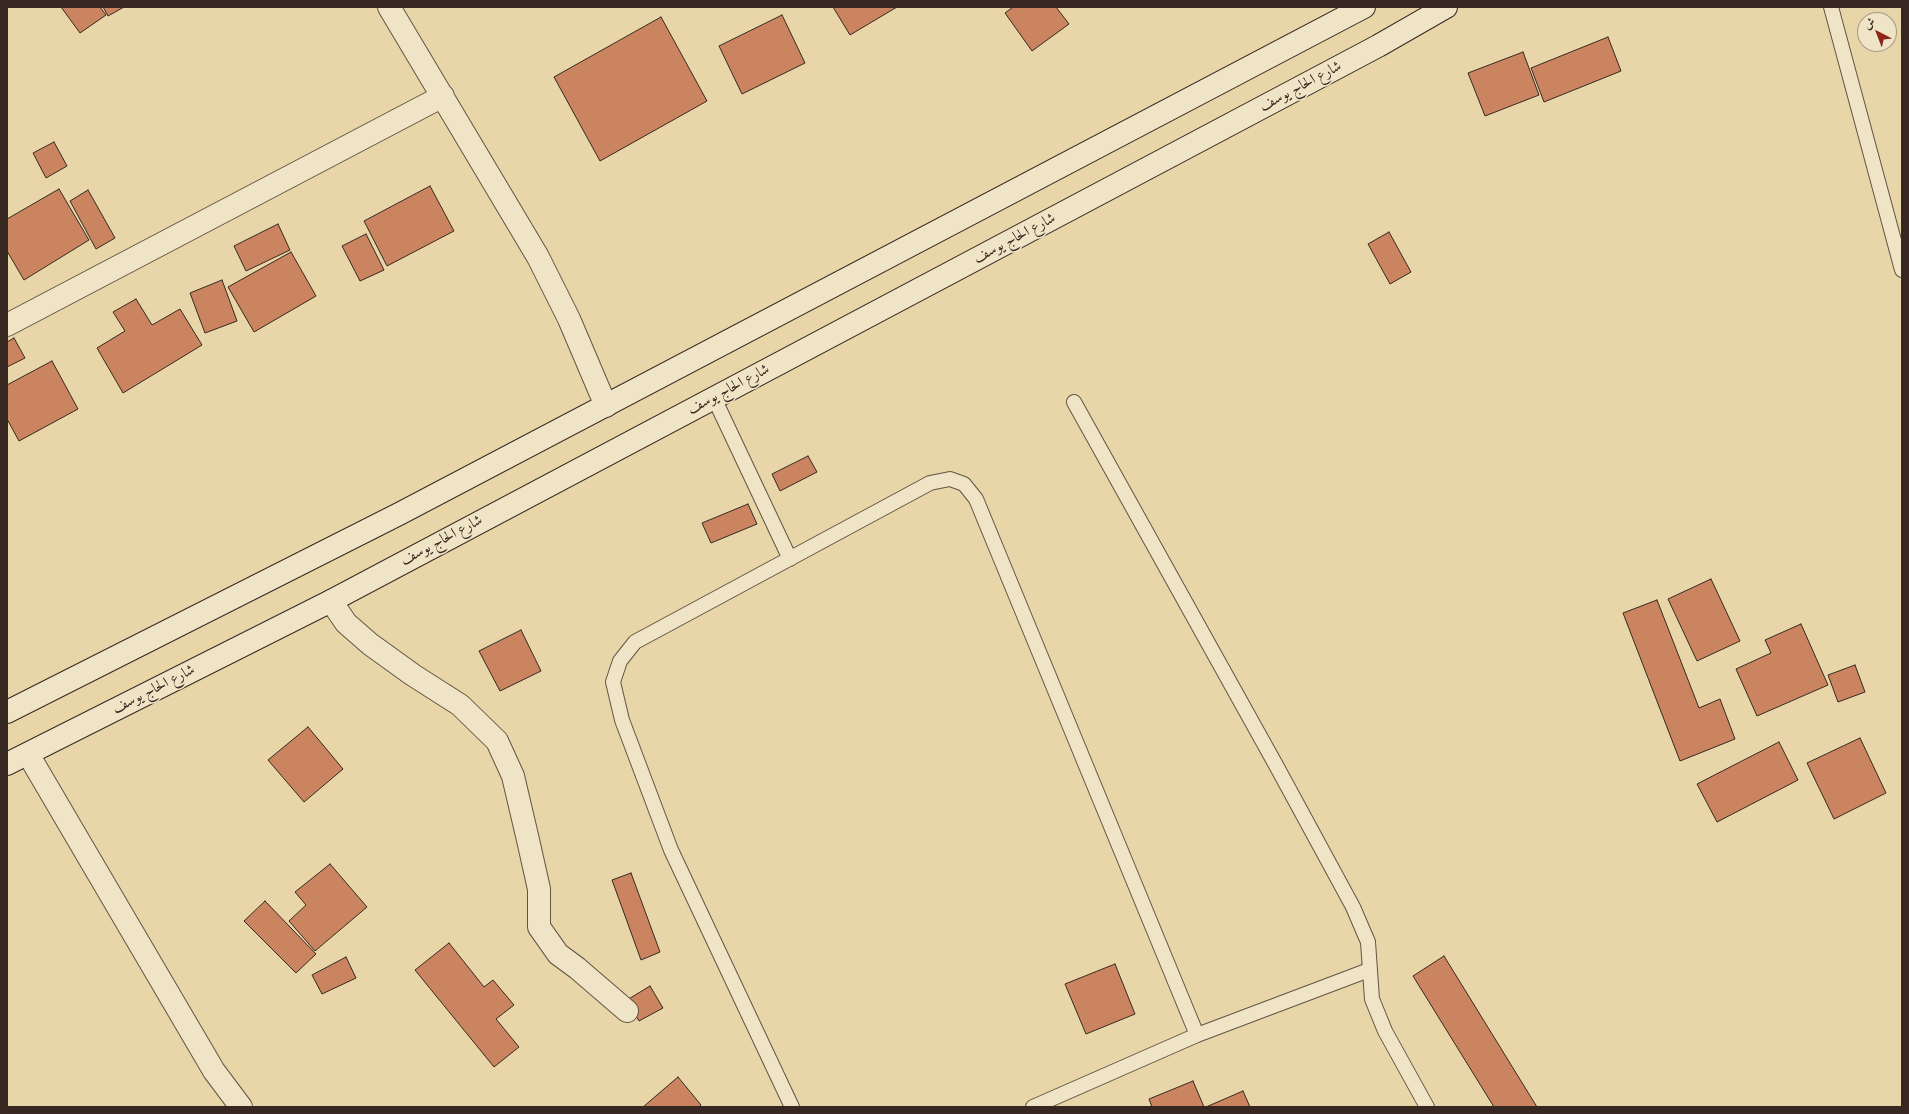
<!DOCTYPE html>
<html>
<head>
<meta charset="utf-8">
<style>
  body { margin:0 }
  #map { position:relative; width:1909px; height:1114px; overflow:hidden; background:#e8d6a9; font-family:"IM FELL English",Amiri,serif }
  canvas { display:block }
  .frame { position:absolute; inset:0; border:8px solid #362821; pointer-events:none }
  .north { position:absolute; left:1857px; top:12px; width:40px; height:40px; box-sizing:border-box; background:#f0e4c7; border:1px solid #a69985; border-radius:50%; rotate:318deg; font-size:11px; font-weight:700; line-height:16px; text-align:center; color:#362821 }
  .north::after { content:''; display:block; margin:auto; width:14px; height:18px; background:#8f2418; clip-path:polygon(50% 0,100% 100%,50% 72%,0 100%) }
</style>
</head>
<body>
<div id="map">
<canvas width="1909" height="1114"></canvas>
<div class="frame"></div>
<div class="north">ش</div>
</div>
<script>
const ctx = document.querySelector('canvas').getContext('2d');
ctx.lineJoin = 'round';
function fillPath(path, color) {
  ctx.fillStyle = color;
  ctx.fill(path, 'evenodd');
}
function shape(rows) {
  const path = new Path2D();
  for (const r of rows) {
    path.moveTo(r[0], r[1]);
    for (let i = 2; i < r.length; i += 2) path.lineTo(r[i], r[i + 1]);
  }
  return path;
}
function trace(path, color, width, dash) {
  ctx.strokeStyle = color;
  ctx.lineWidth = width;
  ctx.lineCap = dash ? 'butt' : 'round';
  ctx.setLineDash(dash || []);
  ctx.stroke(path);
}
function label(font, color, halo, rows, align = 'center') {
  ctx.font = font + ' "IM FELL English",Amiri,serif';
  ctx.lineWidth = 3;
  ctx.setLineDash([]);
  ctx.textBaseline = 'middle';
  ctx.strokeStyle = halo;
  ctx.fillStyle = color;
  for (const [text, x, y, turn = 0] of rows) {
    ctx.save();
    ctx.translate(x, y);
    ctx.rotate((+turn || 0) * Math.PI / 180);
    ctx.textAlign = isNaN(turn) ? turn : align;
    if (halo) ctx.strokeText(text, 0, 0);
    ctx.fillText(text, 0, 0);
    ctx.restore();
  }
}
const building = shape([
  [61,7,100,7,106,15,80,33,61,7],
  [103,7,124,7,108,16,103,7],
  [833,7,897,7,850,35,833,7],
  [1013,7,1056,7,1069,24,1032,51,1005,13,1013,7],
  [782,15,805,63,742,94,719,46,782,15],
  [661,17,707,101,600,161,554,77,661,17],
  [1608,37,1621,71,1544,102,1531,68,1608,37],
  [1523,52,1539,95,1485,116,1468,73,1523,52],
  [54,142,67,166,46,178,33,153,54,142],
  [430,186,454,231,387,266,364,221,430,186],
  [59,189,89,240,24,280,7,251,7,219,59,189],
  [88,190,115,238,96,249,70,201,88,190],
  [278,224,290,250,246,271,234,246,278,224],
  [1389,232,1411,272,1390,284,1368,244,1389,232],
  [366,234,384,270,360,281,342,246,366,234],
  [291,252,316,296,254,332,228,287,291,252],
  [222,280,237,321,205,333,190,293,222,280],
  [136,299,152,325,180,309,202,345,123,393,97,348,125,331,113,312,136,299],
  [14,338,25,358,7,367,7,342,14,338],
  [52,361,78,409,19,441,7,419,7,385,52,361],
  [808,456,817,472,780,491,772,474,808,456],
  [748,504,757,524,711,543,702,523,748,504],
  [1711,579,1740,641,1697,661,1668,599,1711,579],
  [1657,600,1699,708,1720,699,1735,739,1680,761,1623,613,1657,600],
  [1801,624,1828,685,1757,716,1736,669,1771,653,1765,640,1801,624],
  [521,630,541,671,500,691,479,651,521,630],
  [1855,665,1865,692,1838,702,1828,675,1855,665],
  [308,727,343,769,304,802,268,760,308,727],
  [1860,738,1886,793,1834,819,1807,763,1860,738],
  [1779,742,1798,780,1717,822,1697,784,1779,742],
  [330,864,367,907,315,951,289,921,306,905,295,892,330,864],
  [631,873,660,952,641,960,612,880,631,873],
  [265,901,316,954,296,973,244,921,265,901],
  [449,943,484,987,493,980,514,1005,496,1019,519,1047,494,1067,415,970,449,943],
  [1444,956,1537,1107,1494,1107,1413,976,1444,956],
  [346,957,356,978,322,994,312,975,346,957],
  [1115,964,1135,1014,1086,1034,1065,984,1115,964],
  [650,986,663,1008,639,1021,627,1000,650,986],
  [678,1077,701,1105,699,1107,643,1107,678,1077],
  [1193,1081,1204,1107,1152,1107,1149,1099,1193,1081],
  [1243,1091,1250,1107,1206,1107,1243,1091]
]);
fillPath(building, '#cb8460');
trace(building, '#362821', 1);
const service = shape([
  [1831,7,1902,270],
  [714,398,790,559],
  [1074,402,1277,767,1353,907,1368,942,1372,999,1385,1031,1427,1107],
  [792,1107,671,850,622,720,613,682,620,661,635,642,930,483,950,479,964,484,976,499,1197,1035],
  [1033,1107,1197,1035,1369,970]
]);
const minor = shape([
  [389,7,538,257,569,319,606,406],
  [7,325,443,96],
  [331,601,346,623,370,644,413,675,460,705,497,741,513,776,528,840,539,889,539,927,558,954,577,968,627,1011],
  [28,754,214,1071,241,1107]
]);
const secondary = shape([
  [7,712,399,514,1364,7],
  [7,764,331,601,1378,46,1446,7]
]);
trace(service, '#625443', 16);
trace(minor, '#625443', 24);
trace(secondary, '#362821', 24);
trace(service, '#f0e4c7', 14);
trace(minor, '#f0e4c7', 22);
trace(secondary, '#f0e4c7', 22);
label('15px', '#362821', '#f0e4c7', [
  ["شارع الحاج يوسف",1301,87,-28],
  ["شارع الحاج يوسف",1015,239,-28],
  ["شارع الحاج يوسف",729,390,-28],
  ["شارع الحاج يوسف",442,541,-28],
  ["شارع الحاج يوسف",154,690,-27]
]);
</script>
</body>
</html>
